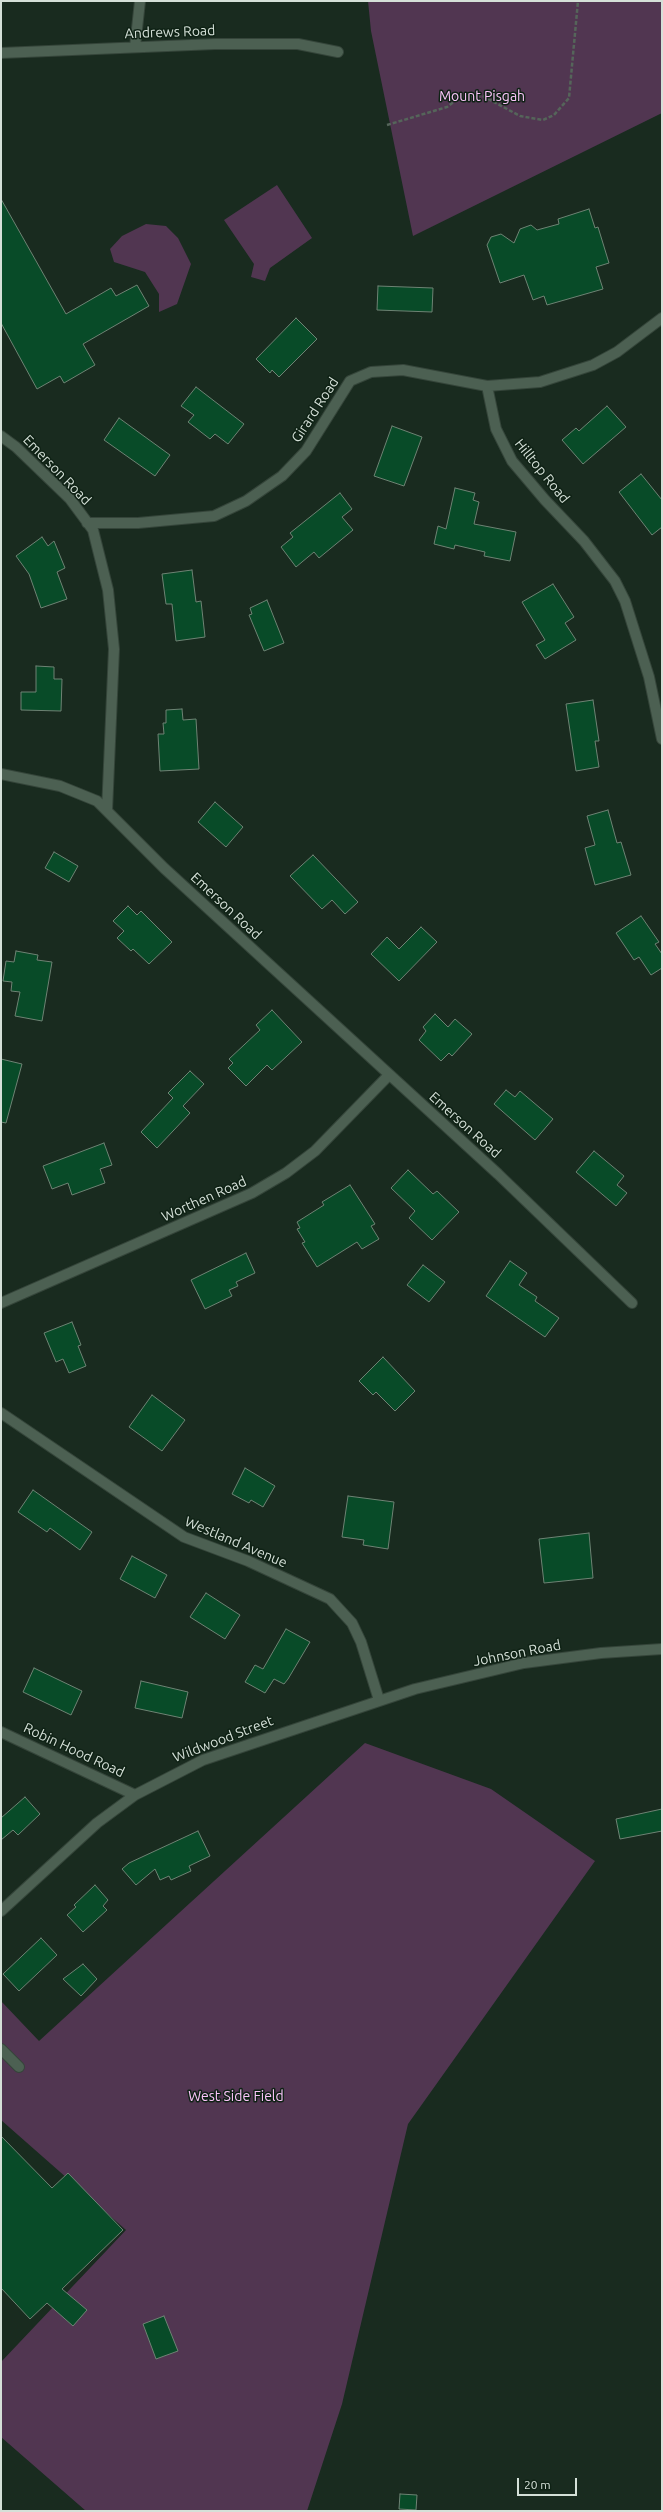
<!DOCTYPE html>
<html>
<head>
<meta charset="utf-8">
<style>
  body { margin:0 }
  #map { position:relative; width:663px; height:2512px; overflow:hidden; background:#192b1f; font-family:Ubuntu,sans-serif }
  canvas { display:block }
  .frame { position:absolute; inset:0; border:2px solid #d5e0d8; pointer-events:none }
  .scale { position:absolute; left:517px; top:2478px; width:60px; height:18px; box-sizing:border-box; border:2px solid #d5e0d8; border-top:0; padding-left:5px; font-size:12px; line-height:14px; white-space:nowrap; color:#d5e0d8; -webkit-text-stroke:3px #0f2215; paint-order:stroke }
</style>
</head>
<body>
<div id="map">
<canvas width="663" height="2512"></canvas>
<div class="frame"></div>
<div class="scale">20 m</div>
</div>
<script>
const ctx = document.querySelector('canvas').getContext('2d');
ctx.lineJoin = 'round';
function fillPath(path, color) {
  ctx.fillStyle = color;
  ctx.fill(path, 'evenodd');
}
function shape(rows) {
  const path = new Path2D();
  for (const r of rows) {
    path.moveTo(r[0], r[1]);
    for (let i = 2; i < r.length; i += 2) path.lineTo(r[i], r[i + 1]);
  }
  return path;
}
function trace(path, color, width, dash) {
  ctx.strokeStyle = color;
  ctx.lineWidth = width;
  ctx.lineCap = dash ? 'butt' : 'round';
  ctx.setLineDash(dash || []);
  ctx.stroke(path);
}
function label(font, color, halo, rows, align = 'center') {
  ctx.font = font + ' Ubuntu,sans-serif';
  ctx.lineWidth = 3;
  ctx.setLineDash([]);
  ctx.textBaseline = 'middle';
  ctx.strokeStyle = halo;
  ctx.fillStyle = color;
  for (const [text, x, y, turn = 0] of rows) {
    ctx.save();
    ctx.translate(x, y);
    ctx.rotate((+turn || 0) * Math.PI / 180);
    ctx.textAlign = isNaN(turn) ? turn : align;
    if (halo) ctx.strokeText(text, 0, 0);
    ctx.fillText(text, 0, 0);
    ctx.restore();
  }
}
fillPath(shape([
  [368,1,662,1,662,113,413,236,371,31],
  [277,185,312,238,270,268,265,281,251,277,254,264,224,220],
  [146,224,166,226,178,238,191,264,177,304,159,312,159,294,145,272,114,262,110,249,122,236],
  [365,1743,491,1789,595,1861,408,2124,342,2404,307,2511,86,2511,1,2437,1,2362,126,2230,1,2120,1,2001,39,2041]
]), '#513651');
const building = shape([
  [1,199,66,314,111,288,116,296,137,285,149,306,83,344,95,365,64,383,60,376,37,389,1,323,1,199],
  [589,209,595,228,598,227,609,263,596,267,603,289,547,305,544,296,533,300,524,275,500,283,487,245,491,237,501,234,514,243,520,229,531,225,537,230,559,224,558,219,589,209],
  [378,286,433,288,432,312,377,310,378,286],
  [296,318,317,339,279,377,272,370,270,373,256,359,296,318],
  [196,387,244,424,228,444,215,434,210,439,188,422,194,415,181,406,196,387],
  [607,406,626,427,583,464,562,440,576,428,579,431,607,406],
  [119,418,170,455,155,476,104,440,119,418],
  [392,426,422,437,404,486,374,476,392,426],
  [641,474,662,500,662,527,652,535,619,492,641,474],
  [455,488,475,493,473,500,479,502,474,524,516,532,510,561,484,556,485,552,455,545,454,549,434,544,438,526,446,529,455,488],
  [340,493,352,509,342,517,353,530,319,558,314,552,296,567,281,547,293,537,290,533,340,493],
  [42,537,48,546,54,541,65,568,57,572,67,599,41,608,29,574,16,556,42,537],
  [192,570,196,602,201,601,205,637,176,641,172,604,166,604,162,574,192,570],
  [553,584,574,617,565,623,576,640,545,659,536,645,545,640,522,602,553,584],
  [267,600,284,643,264,651,249,615,252,614,250,608,267,600],
  [36,666,54,667,54,679,62,679,61,711,21,710,21,692,36,692,36,666],
  [593,700,599,741,595,741,599,767,576,771,566,704,593,700],
  [182,709,183,720,196,719,199,769,160,771,158,734,164,734,163,723,166,723,166,710,182,709],
  [215,802,243,827,226,847,198,822,215,802],
  [608,810,617,843,621,842,631,875,595,885,585,848,595,845,587,816,608,810],
  [54,852,78,866,69,882,45,868,54,852],
  [313,855,358,902,345,914,332,900,322,909,290,876,313,855],
  [128,906,137,915,141,911,172,942,149,964,133,949,131,951,117,938,124,931,113,921,128,906],
  [641,916,659,942,655,944,662,954,662,968,651,975,639,957,634,960,616,933,641,916],
  [421,927,437,942,399,981,371,954,387,937,399,949,421,927],
  [16,951,38,955,37,960,52,962,42,1021,15,1016,20,992,11,991,12,982,3,981,6,961,14,962,16,951],
  [272,1010,302,1042,272,1070,267,1065,246,1086,228,1068,233,1063,229,1059,260,1030,256,1025,272,1010],
  [435,1014,448,1027,455,1019,472,1034,452,1056,449,1053,441,1061,419,1040,426,1031,423,1027,435,1014],
  [1,1059,22,1064,6,1123,1,1122,1,1059],
  [190,1071,204,1084,183,1106,190,1113,157,1148,141,1132,173,1098,168,1093,190,1071],
  [506,1090,515,1097,520,1091,553,1119,535,1140,494,1104,506,1090],
  [104,1143,112,1165,100,1169,105,1183,72,1195,68,1183,52,1189,43,1166,104,1143],
  [594,1151,624,1176,617,1185,627,1193,616,1206,576,1172,594,1151],
  [408,1170,433,1194,437,1191,459,1212,432,1240,409,1218,415,1211,391,1188,408,1170],
  [350,1185,375,1224,371,1226,379,1239,362,1249,357,1242,317,1267,302,1243,305,1242,297,1229,300,1228,297,1222,324,1205,322,1202,350,1185],
  [246,1253,255,1273,236,1282,238,1286,229,1290,232,1296,205,1309,191,1280,246,1253],
  [510,1261,527,1273,519,1285,537,1297,535,1301,559,1318,545,1337,486,1296,510,1261],
  [423,1265,445,1282,429,1302,407,1285,423,1265],
  [72,1322,81,1345,78,1346,86,1366,69,1373,63,1359,56,1362,44,1333,72,1322],
  [383,1357,415,1391,395,1411,376,1392,373,1395,359,1381,383,1357],
  [152,1395,185,1420,162,1451,129,1427,152,1395],
  [245,1468,275,1486,263,1507,251,1500,249,1503,232,1494,245,1468],
  [33,1490,92,1532,80,1550,50,1528,47,1532,18,1512,33,1490],
  [348,1496,394,1502,388,1549,363,1545,364,1540,342,1537,348,1496],
  [589,1533,593,1578,544,1583,539,1539,589,1533],
  [132,1556,167,1575,155,1598,120,1579,132,1556],
  [206,1593,240,1615,225,1639,190,1617,206,1593],
  [286,1629,310,1642,288,1679,284,1684,274,1679,265,1693,245,1682,255,1665,263,1669,286,1629],
  [34,1668,82,1691,71,1715,23,1692,34,1668],
  [141,1681,188,1692,182,1718,135,1708,141,1681],
  [25,1797,40,1814,18,1835,13,1830,1,1840,1,1818,25,1797],
  [662,1809,662,1831,620,1839,616,1819,662,1809],
  [198,1831,210,1856,189,1866,191,1871,171,1880,169,1876,160,1880,155,1869,136,1885,122,1869,129,1863,198,1831],
  [95,1885,108,1900,103,1906,107,1910,83,1932,67,1915,76,1907,74,1905,95,1885],
  [41,1938,57,1955,19,1991,3,1974,41,1938],
  [83,1964,97,1979,81,1996,63,1979,83,1964],
  [1,2136,52,2188,68,2173,123,2230,62,2289,87,2310,73,2326,47,2303,30,2319,1,2288,1,2136],
  [164,2316,178,2351,156,2359,143,2324,164,2316],
  [400,2494,417,2495,416,2510,399,2509,400,2494]
]);
fillPath(building, '#084b28');
trace(building, '#6e8374', 1);
const minor = shape([
  [135,47,140,1],
  [1,53,215,44,298,44,338,52],
  [487,386,496,429,512,461,545,500,584,541,615,581,625,601,649,677,662,739],
  [1,436,16,447,70,499,93,530,108,590,114,649,107,811,164,868,498,1174,632,1303],
  [87,523,138,523,214,516,246,501,282,476,306,451,350,381,371,372,403,370,487,386,540,382,593,365,617,352,662,318],
  [1,774,60,786,97,801,107,811],
  [1,1303,252,1193,286,1173,315,1151,389,1075],
  [1,1413,184,1537,248,1561,330,1599,352,1623,361,1642,379,1700],
  [1,1732,135,1795],
  [1,1911,97,1823,135,1795,203,1760,415,1689,524,1663,601,1653,662,1649],
  [1,2049,19,2067]
]);
trace(minor, '#35453a', 12);
trace(shape([
  [387,125,447,107,460,97,481,95,520,116,543,120,554,115,569,98,578,1]
]), '#55655a', 2.5, [4, 2]);
trace(minor, '#4c6052', 10);
label('14px', '#d5e0d8', '#0f2215', [
  ["Andrews Road",170,32,-2],
  ["Girard Road",315,410,-57],
  ["Emerson Road",57,470,46],
  ["Hilltop Road",542,471,51],
  ["Emerson Road",226,906,43],
  ["Emerson Road",465,1125,42],
  ["Worthen Road",204,1199,-24],
  ["Westland Avenue",236,1542,23],
  ["Johnson Road",517,1653,-11],
  ["Wildwood Street",223,1739,-21],
  ["Robin Hood Road",74,1750,25]
]);
label('14px', '#fcc5fb', '#0f2215', [
  ["Mount Pisgah",482,96],
  ["West Side Field",236,2096]
]);
</script>
</body>
</html>
